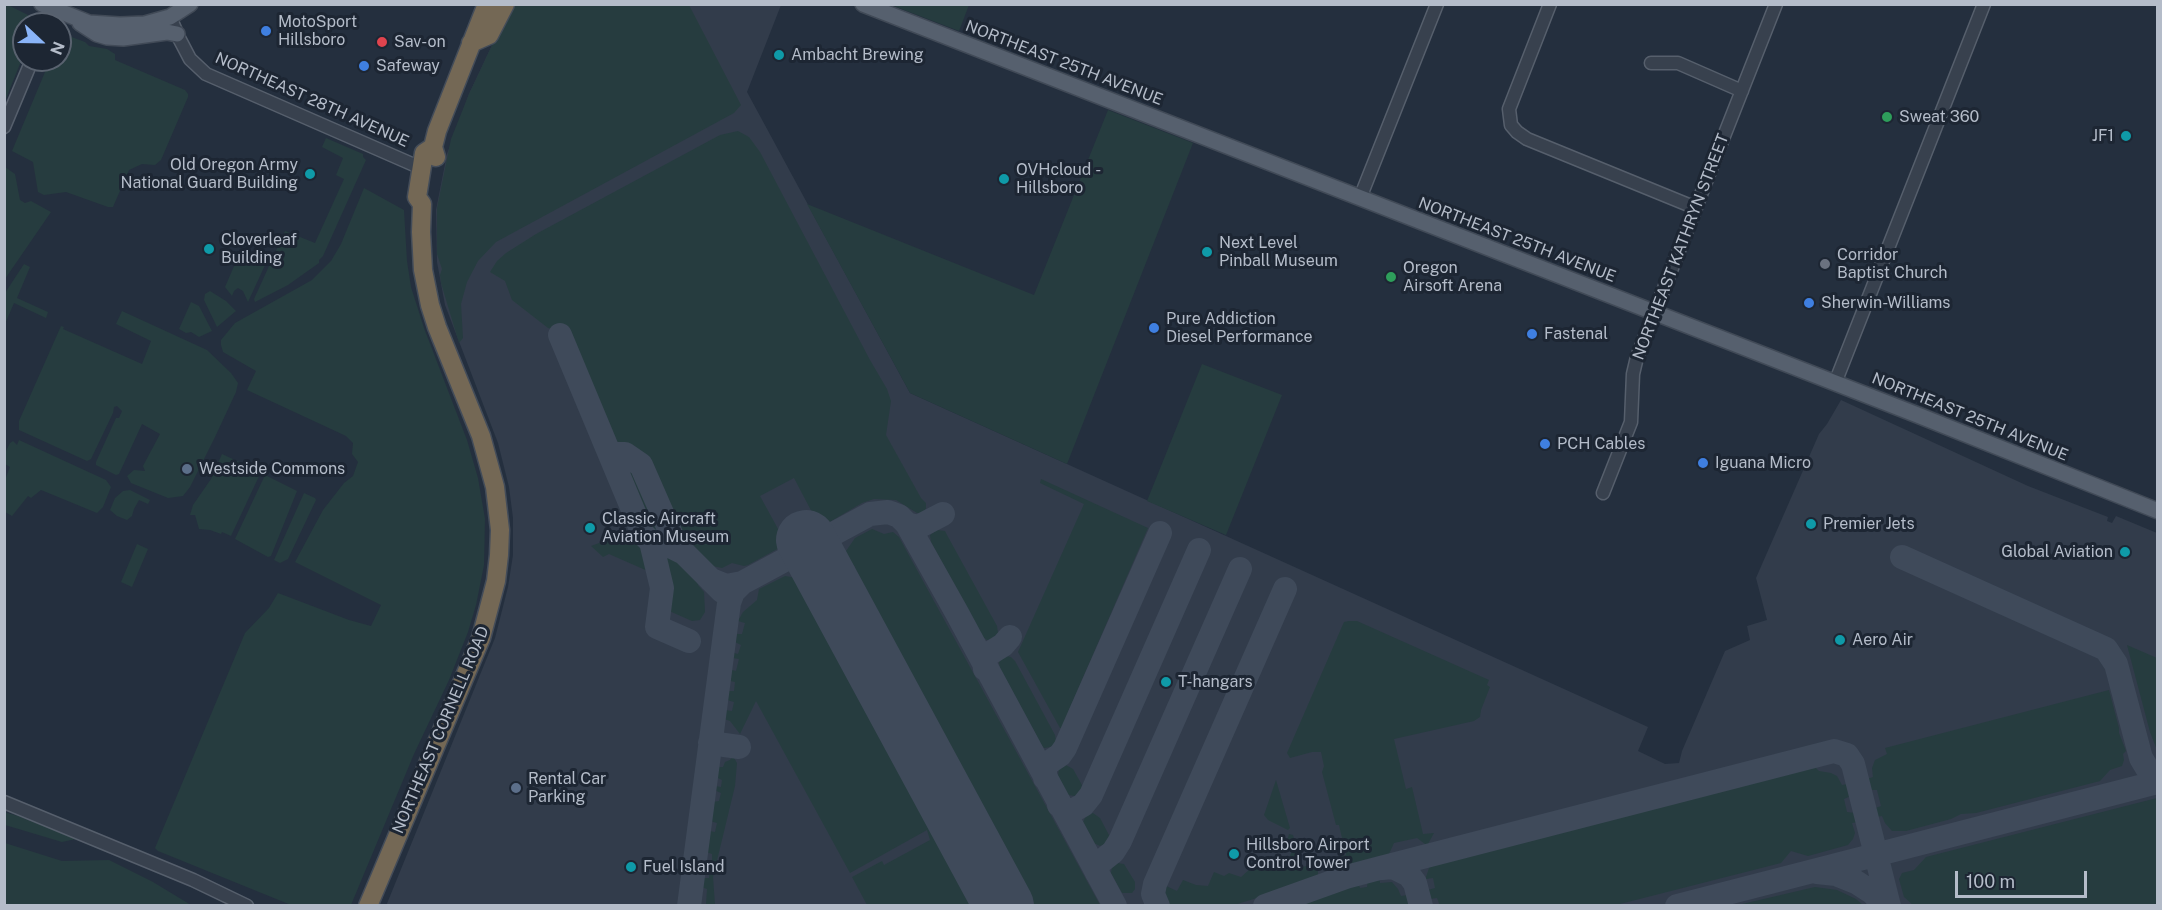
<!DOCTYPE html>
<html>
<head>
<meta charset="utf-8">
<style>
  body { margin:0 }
  #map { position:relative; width:2162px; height:910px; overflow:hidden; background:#242f3e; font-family:"Public Sans",sans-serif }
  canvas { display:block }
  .frame { position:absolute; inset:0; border:6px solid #b4bcc9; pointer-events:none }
  .north { position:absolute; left:12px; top:12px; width:60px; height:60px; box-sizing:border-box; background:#1d2633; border:2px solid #59626f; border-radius:50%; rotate:112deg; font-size:16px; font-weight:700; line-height:24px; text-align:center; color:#b4bcc9 }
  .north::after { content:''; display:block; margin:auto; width:21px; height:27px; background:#8ab4f8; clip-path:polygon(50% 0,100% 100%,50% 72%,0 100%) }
  .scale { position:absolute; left:1955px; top:871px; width:132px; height:27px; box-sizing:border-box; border:3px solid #b4bcc9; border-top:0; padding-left:8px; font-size:18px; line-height:21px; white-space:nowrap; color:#b4bcc9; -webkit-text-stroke:4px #1d2633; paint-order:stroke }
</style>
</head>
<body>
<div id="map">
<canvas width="2162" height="910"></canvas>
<div class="frame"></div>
<div class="north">N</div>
<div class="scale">100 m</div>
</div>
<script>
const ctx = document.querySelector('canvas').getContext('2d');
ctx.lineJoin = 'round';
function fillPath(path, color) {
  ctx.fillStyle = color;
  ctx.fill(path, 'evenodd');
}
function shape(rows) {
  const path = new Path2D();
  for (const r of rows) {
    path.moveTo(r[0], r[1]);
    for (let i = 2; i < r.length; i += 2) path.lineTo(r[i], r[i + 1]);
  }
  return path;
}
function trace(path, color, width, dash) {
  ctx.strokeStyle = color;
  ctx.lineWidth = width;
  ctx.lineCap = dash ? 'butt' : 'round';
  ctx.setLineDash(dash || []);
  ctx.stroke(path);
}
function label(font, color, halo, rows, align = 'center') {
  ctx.font = font + ' "Public Sans",sans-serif';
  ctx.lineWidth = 6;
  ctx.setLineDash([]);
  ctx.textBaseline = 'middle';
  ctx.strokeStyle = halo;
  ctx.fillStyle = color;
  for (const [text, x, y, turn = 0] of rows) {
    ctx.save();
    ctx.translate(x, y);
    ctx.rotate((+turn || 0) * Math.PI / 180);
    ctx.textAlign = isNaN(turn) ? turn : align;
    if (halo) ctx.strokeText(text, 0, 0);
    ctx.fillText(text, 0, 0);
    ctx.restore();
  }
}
fillPath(shape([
  [511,5,781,5,747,92,910,393,1648,727,1638,751,1665,764,1679,763,1682,751,1725,651,1750,640,1747,626,1767,620,1756,578,1819,434,1827,424,1841,400,2028,486,2108,517,2107,521,2112,523,2116,516,2157,533,2157,905,386,906,495,638,508,587,513,555,513,518,509,487,498,443,445,305,437,262,436,210,447,154,469,94]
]), '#323c4b');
fillPath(shape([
  [8,5,30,16,34,24,24,24,24,54,5,101,4,5],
  [511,5,689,5,741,105,734,113,496,242,478,261,467,282,461,304,463,338,459,343,441,283,440,275,442,269,437,254,437,208,451,139,469,94],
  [891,5,969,4,969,5,959,31],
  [63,36,69,36,85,42,89,46,107,49,115,54,115,60,185,90,188,94,188,97,161,160,155,165,142,164,129,170,113,207,108,207,66,192,44,195,38,192,33,162,12,151,50,60,60,60,60,38],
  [1108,110,1193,143,1067,464,910,393,807,204,1034,295],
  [738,131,749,137,760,152,870,360,887,389,891,401,886,435,921,498,926,503,926,509,921,513,917,513,896,500,874,499,862,503,828,523,822,523,815,518,794,478,760,496,783,538,781,547,748,565,744,566,732,563,722,568,707,565,693,554,678,539,649,465,641,457,614,441,586,369,574,343,566,332,548,328,512,300,505,281,490,272,497,261,506,253,536,234,720,135],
  [326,138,363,154,363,157,366,160,323,256,319,260,319,263,288,285,255,302,254,299,285,231,315,243,344,179,336,175,343,158,322,147],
  [5,167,15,174,20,200,25,203,31,201,51,212,5,279],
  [364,188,404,210,407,261,411,287,424,328,467,440,478,478,485,519,484,565,476,605,468,632,449,680,414,754,351,905,291,905,158,851,155,848,245,633,269,608,278,593,349,620,371,626,381,605,295,562,323,510,344,483,353,476,358,462,352,454,353,443,346,436,247,390,256,371,223,352,221,345,221,340,235,323,312,280,331,261,341,244],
  [241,250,266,261,266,263,248,302,243,291,238,288,234,291,232,296,225,287],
  [24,264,30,267,17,298,48,312,46,318,14,303,5,324,5,293],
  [210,291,226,301,236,311,217,327,204,300,205,294],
  [191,302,199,306,212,331,199,337,191,332,186,333,179,329],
  [122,311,207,350,231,373,238,383,236,392,215,437,190,487,183,496,168,498,131,483,127,476,134,470,145,471,143,466,160,434,142,424,119,474,116,475,96,465,96,462,116,418,119,418,122,411,117,406,114,407,113,413,91,459,87,461,19,430,19,421,61,326,64,327,63,329,142,364,151,341,116,324],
  [1202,364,1282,395,1226,535,1147,501],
  [19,440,106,480,111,487,103,507,97,513,41,490,31,498,28,496,12,516,5,512,5,480,10,467,5,464,5,453,10,443,13,441,17,445],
  [222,454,261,472,231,536,222,532,221,534,210,530,199,529,195,515,190,515,193,505,211,479],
  [621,459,632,463,640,472,667,537,658,535,650,529],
  [265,475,297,491,271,556,268,557,235,539],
  [1041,479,1148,528,1068,712,1072,718,1068,728,1064,730,1060,728,1018,652,1084,504,1040,483],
  [130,490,150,500,148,504,139,500,134,509,132,516,127,520,117,516,110,510,115,498,123,491],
  [304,493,315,498,316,500,288,559,280,563,274,560],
  [872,529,884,534,893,532,899,537,1100,905,1027,905,884,642,853,578,855,567,847,559,846,551,855,538],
  [937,530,945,531,947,535,997,626,998,633,993,639,987,640,983,637,931,542,930,535],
  [633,537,645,547,652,575,650,572,609,554,603,557,591,546,610,539,615,544],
  [137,544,148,549,132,587,121,582],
  [662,552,677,556,696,576,698,585,704,592,705,612,700,620,692,621,667,610,669,587],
  [785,576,797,578,803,584,803,593,817,600,981,905,867,905,852,877,882,861,884,865,930,840,927,830,850,873,756,701,740,734,730,721,724,719,725,710,732,711,734,702,727,700,728,691,734,691,735,682,730,681,732,670,736,671,739,659,733,658,734,653,738,654,741,645,735,642,737,634,742,634,745,623,738,621,743,612,757,600,759,589],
  [1349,621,1357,621,1489,680,1487,685,1490,687,1481,710,1480,717,1474,721,1394,739,1406,789,1412,787,1423,834,1434,833,1428,844,1425,844,1417,838,1394,843,1389,854,1380,859,1339,871,1334,867,1333,859,1346,855,1339,825,1336,825,1322,772,1324,766,1321,752,1312,752,1290,758,1287,753,1344,622],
  [2127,645,2157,658,2157,750,2150,732],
  [1005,656,1011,657,1015,661,1055,735,1056,741,1051,747,1044,748,1041,744,1000,668,999,662],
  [2109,690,2119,728,2119,733,2126,751,2123,754,2124,760,2122,766,2110,770,2100,781,1976,813,1961,814,1951,819,1906,831,1892,831,1885,823,1882,816,1877,817,1875,808,1881,806,1877,790,1870,790,1867,779,1873,777,1872,768,1875,760,1887,754,1885,748],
  [733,756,737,763,735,786,713,877,715,905,706,905,707,889,701,887,703,878,709,878,709,868,704,866,705,864,710,865,712,860,712,854,706,852,709,831,715,832,717,823,710,821,713,802,719,801,721,793,714,790,715,786,721,787,722,780,716,777,718,767,723,767,725,762,730,760],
  [1066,765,1073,769,1082,785,1080,793,1075,796,1068,795,1058,776,1059,768],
  [1814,766,1819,771,1831,773,1837,776,1842,785,1848,784,1851,796,1844,799,1847,812,1855,813,1858,822,1852,823,1855,833,1853,839,1848,845,1808,856,1791,851,1781,863,1616,905,1440,906,1437,898,1430,899,1428,890,1435,888,1433,878,1426,879,1426,877,1429,868,1436,860],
  [1276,780,1290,828,1288,830,1268,820,1264,815],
  [2157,798,2157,905,1914,906,1904,897,1899,879,1902,873,1914,870,1926,857],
  [4,812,18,816,76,839,62,842,5,825],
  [1093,813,1100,818,1110,837,1108,843,1100,846,1094,843,1083,822,1086,816],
  [1289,834,1293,835,1302,867,1315,864,1318,867,1318,875,1316,880,1234,905,1168,905,1161,896,1164,885,1177,891,1183,880,1196,885,1208,886,1214,872,1224,876,1229,873,1241,877,1251,868,1256,857,1272,860,1275,862,1274,865,1279,867,1281,863,1286,865,1292,851,1286,844],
  [5,843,62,861,109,860,153,882,191,905,5,905],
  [1117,863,1124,864,1135,882,1135,889,1132,893,1122,893,1111,873,1112,867],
  [1379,876,1380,883,1392,882,1398,889,1401,896,1408,895,1411,904,1405,906,1293,905,1356,882,1358,882,1360,888,1367,887,1368,879],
  [1815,887,1837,890,1856,899,1863,905,1738,905]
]), '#263c3f');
trace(shape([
  [560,335,643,534,651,542,670,546,682,552],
  [611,454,625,454,641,465,676,545,722,591],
  [907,524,918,527,943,514],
  [651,542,662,588,657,627,689,641],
  [1902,557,2106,649,2116,664,2141,758,2147,768,2158,775],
  [711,580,726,586,742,583,870,514,888,512,899,516,907,524,957,613,1115,906],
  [985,669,984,662,987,655,1003,645,1010,637],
  [710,743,739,747],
  [1045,778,1045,765,1060,755,1065,748,1160,533],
  [1059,805,1067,810,1074,810,1083,805,1091,795,1199,550],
  [1382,868,1393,867,1409,875,1415,883,1421,906],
  [1817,872,1836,874,1856,882,1873,893,1884,906],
  [1097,873,1099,863,1113,852,1120,841,1240,569],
  [689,906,729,603,733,592,742,583],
  [1158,906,1153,894,1155,884,1285,589],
  [1265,906,1346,877,1380,868,1834,751,1847,755,1853,764,1889,906],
  [1677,906,2158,782]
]), '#3f4a5a', 24);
trace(shape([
  [806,540,1004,906]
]), '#3f4a5a', 60);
const minor = shape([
  [1550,4,1509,109,1511,125,1517,132,1527,139,1696,208],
  [170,17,179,38,190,59,206,74,421,168],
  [47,24,54,4],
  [1651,63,1678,63,1742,91],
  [4,127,32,60],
  [1360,198,1437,4],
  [1835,383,1984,4],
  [1603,493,1631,422,1633,374,1637,357,1776,4],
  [4,802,193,880,247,906]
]);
const major = shape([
  [42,4,89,23,120,25,145,24,170,17,190,4],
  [863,4,1915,414,2158,511],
  [80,23,97,34,107,37,123,38,167,32,177,34]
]);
const highway = shape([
  [471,43,489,35,505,4],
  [436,157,433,147,437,131,487,4],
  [368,906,481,638,496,581,499,555,500,530,495,487,481,436,437,327,430,305,423,270,421,232,422,204,417,197,424,153,433,147]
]);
trace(minor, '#565f6c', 15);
trace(major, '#414a57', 18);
trace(highway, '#434c59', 21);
trace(minor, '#38414e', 12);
trace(major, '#56606e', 15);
trace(highway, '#746855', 18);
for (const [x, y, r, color] of [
  [266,31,6,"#3f7fe0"],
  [382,42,6,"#e0444e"],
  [779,55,6,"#0f9aa8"],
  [364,66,6,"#3f7fe0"],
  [1887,117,6,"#2e9e5b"],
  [2126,136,6,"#0f9aa8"],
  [310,174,6,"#0f9aa8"],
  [1004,179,6,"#0f9aa8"],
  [209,249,6,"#0f9aa8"],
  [1207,252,6,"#0f9aa8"],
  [1825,264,6,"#6b7280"],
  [1391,277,6,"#2e9e5b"],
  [1809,303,6,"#3f7fe0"],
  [1154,328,6,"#3f7fe0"],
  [1532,334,6,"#3f7fe0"],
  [1545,444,6,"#3f7fe0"],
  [1703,463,6,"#3f7fe0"],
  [187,469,6,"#5c6f8a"],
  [1811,524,6,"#0f9aa8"],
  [590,528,6,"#0f9aa8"],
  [2125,552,6,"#0f9aa8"],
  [1840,640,6,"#0f9aa8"],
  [1166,682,6,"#0f9aa8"],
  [516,788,6,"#5c6f8a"],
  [1234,854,6,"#0f9aa8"],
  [631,867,6,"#0f9aa8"]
]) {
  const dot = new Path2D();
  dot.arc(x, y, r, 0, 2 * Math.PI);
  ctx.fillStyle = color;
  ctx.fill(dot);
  trace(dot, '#1d2633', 2);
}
label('16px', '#b4bcc9', '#1d2633', [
  ["MotoSport",278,22],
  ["Hillsboro",278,40],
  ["Sav-on",394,42],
  ["Ambacht Brewing",791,55],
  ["Safeway",376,66],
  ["Sweat 360",1899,117],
  ["JF1",2114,136,"right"],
  ["Old Oregon Army",298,165,"right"],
  ["National Guard Building",298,183,"right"],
  ["OVHcloud -",1016,170],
  ["Hillsboro",1016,188],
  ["Cloverleaf",221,240],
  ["Building",221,258],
  ["Next Level",1219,243],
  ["Pinball Museum",1219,261],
  ["Corridor",1837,255],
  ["Baptist Church",1837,273],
  ["Oregon",1403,268],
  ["Airsoft Arena",1403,286],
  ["Sherwin-Williams",1821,303],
  ["Pure Addiction",1166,319],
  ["Diesel Performance",1166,337],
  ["Fastenal",1544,334],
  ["PCH Cables",1557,444],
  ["Iguana Micro",1715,463],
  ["Westside Commons",199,469],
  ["Classic Aircraft",602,519],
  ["Aviation Museum",602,537],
  ["Premier Jets",1823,524],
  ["Global Aviation",2113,552,"right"],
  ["Aero Air",1852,640],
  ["T-hangars",1178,682],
  ["Rental Car",528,779],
  ["Parking",528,797],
  ["Hillsboro Airport",1246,845],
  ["Control Tower",1246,863],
  ["Fuel Island",643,867]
], 'left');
label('16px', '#b4bcc9', '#1d2633', [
  ["NORTHEAST 25TH AVENUE",1064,63,21],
  ["NORTHEAST 28TH AVENUE",312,100,24],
  ["NORTHEAST 25TH AVENUE",1517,240,21],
  ["NORTHEAST KATHRYN STREET",1681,247,-69],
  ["NORTHEAST 25TH AVENUE",1970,417,22],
  ["NORTHEAST CORNELL ROAD",441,730,-67]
]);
</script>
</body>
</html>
